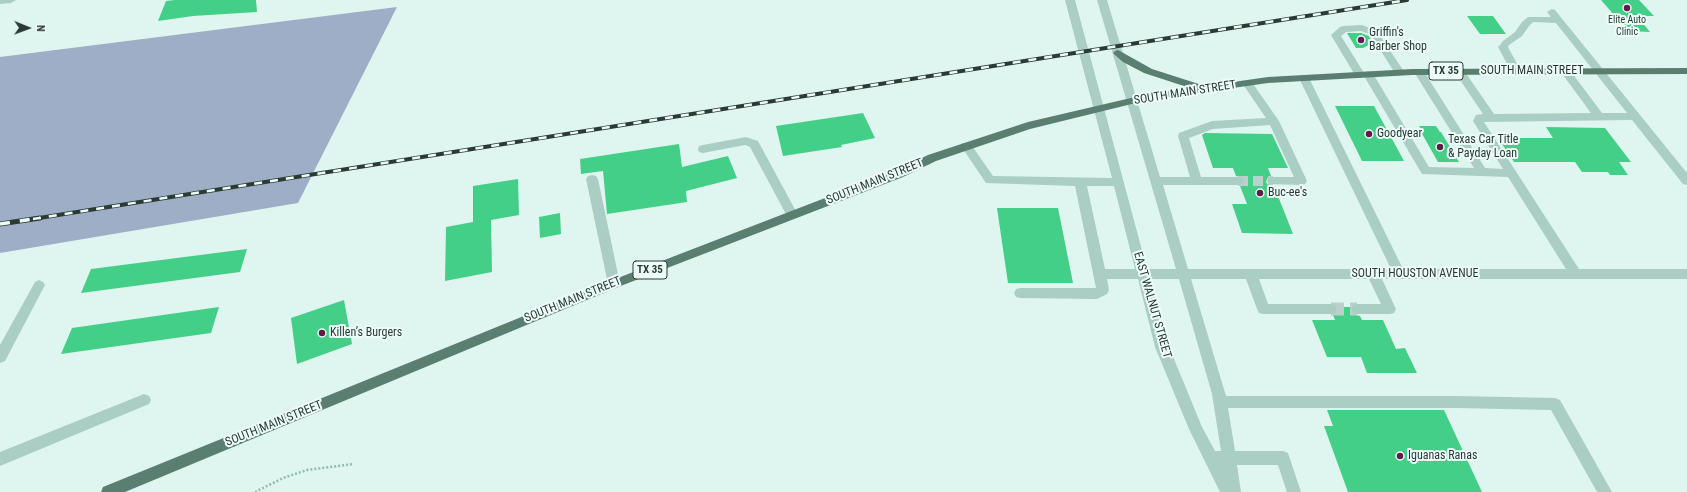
<!DOCTYPE html>
<html>
<head>
<meta charset="utf-8">
<style>
  body { margin:0 }
  #map { position:relative; width:1687px; height:492px; overflow:hidden; background:#dff5f0; font-family:"Roboto Condensed",sans-serif }
  canvas { display:block }
  .north { position:absolute; left:8px; top:8px; width:40px; height:40px; -webkit-text-stroke:3px #edfcf8; paint-order:stroke; rotate:91deg; font-size:11px; font-weight:700; line-height:16px; text-align:center; color:#2a3b34 }
  .north::after { content:''; display:block; margin:auto; width:14px; height:18px; background:#2a3b34; clip-path:polygon(50% 0,100% 100%,50% 72%,0 100%) }
</style>
</head>
<body>
<div id="map">
<canvas width="1687" height="492"></canvas>
<div class="north">N</div>
</div>
<script>
const ctx = document.querySelector('canvas').getContext('2d');
ctx.lineJoin = 'round';
function fillPath(path, color) {
  ctx.fillStyle = color;
  ctx.fill(path, 'evenodd');
}
function shape(rows) {
  const path = new Path2D();
  for (const r of rows) {
    path.moveTo(r[0], r[1]);
    for (let i = 2; i < r.length; i += 2) path.lineTo(r[i], r[i + 1]);
  }
  return path;
}
function trace(path, color, width, dash) {
  ctx.strokeStyle = color;
  ctx.lineWidth = width;
  ctx.lineCap = dash ? 'butt' : 'round';
  ctx.setLineDash(dash || []);
  ctx.stroke(path);
}
function label(font, color, halo, rows, align = 'center') {
  ctx.font = font + ' "Roboto Condensed",sans-serif';
  ctx.lineWidth = 4;
  ctx.setLineDash([]);
  ctx.textBaseline = 'middle';
  ctx.strokeStyle = halo;
  ctx.fillStyle = color;
  for (const [text, x, y, turn = 0] of rows) {
    ctx.save();
    ctx.translate(x, y);
    ctx.rotate((+turn || 0) * Math.PI / 180);
    ctx.textAlign = isNaN(turn) ? turn : align;
    if (halo) ctx.strokeText(text, 0, 0);
    ctx.fillText(text, 0, 0);
    ctx.restore();
  }
}
fillPath(shape([
  [397,7,298,203,0,253,0,57]
]), '#9eaec6');
fillPath(shape([
  [175,0,256,0,257,12,193,16,158,21,166,1],
  [1601,0,1639,0,1654,16,1637,16,1650,32,1628,31],
  [1467,16,1493,16,1506,34,1480,34],
  [1347,33,1361,33,1369,36,1373,43,1363,48,1356,48],
  [1335,106,1374,106,1404,161,1362,161],
  [863,113,875,138,841,145,842,147,783,156,776,126],
  [1419,126,1436,126,1440,132,1441,132,1459,162,1438,162,1421,132,1423,132],
  [1546,127,1605,128,1631,162,1619,162,1628,175,1610,175,1608,172,1582,172,1575,162,1514,162,1498,138,1553,138],
  [1205,133,1272,134,1288,168,1268,168,1271,176,1268,177,1266,182,1269,186,1274,186,1293,234,1242,233,1232,204,1247,204,1240,186,1243,185,1245,180,1242,177,1236,176,1233,168,1213,168,1202,135],
  [679,144,682,167,728,156,737,178,686,191,687,202,607,214,603,171,581,174,580,159],
  [518,179,519,215,491,220,492,272,445,281,446,227,473,222,473,186],
  [997,208,1058,208,1073,283,1008,283],
  [560,213,561,234,540,238,539,217],
  [247,249,240,272,81,293,91,269],
  [344,300,352,344,297,364,291,318],
  [219,307,211,333,61,354,72,328],
  [1338,307,1350,307,1352,314,1360,316,1362,320,1383,320,1396,349,1405,348,1417,373,1367,373,1361,357,1327,357,1312,320,1335,320,1333,315,1336,314],
  [1327,410,1444,410,1482,492,1348,492,1324,426,1333,426]
]), '#44cf88');
trace(shape([
  [1238,181,1273,181]
]), '#bbd0ca', 10, [10, 5]);
trace(shape([
  [1331,309,1357,309]
]), '#bbd0ca', 13, [13, 6]);
trace(shape([
  [255,492,283,478,307,470,353,464]
]), '#94bbae', 2.5, [2, 2]);
fillPath(shape([
  [0,0,16,0,11,3,0,4,0,0],
  [1065,0,1075,0,1147,269,1176,269,1097,0,1107,0,1160,177,1190,177,1178,136,1179,133,1212,121,1266,118,1242,83,1247,80,1251,81,1279,121,1307,181,1305,184,1301,185,1269,184,1267,181,1269,178,1273,177,1294,177,1270,125,1213,129,1189,138,1201,177,1238,177,1242,178,1244,181,1242,184,1238,185,1163,185,1188,269,1391,269,1299,78,1304,75,1309,78,1403,269,1566,269,1508,177,1422,174,1364,76,1360,78,1356,77,1331,35,1340,27,1343,26,1362,25,1377,31,1405,73,1404,75,1396,75,1371,35,1361,31,1346,32,1341,36,1364,73,1368,71,1372,72,1429,167,1474,168,1414,72,1419,69,1423,70,1485,168,1503,169,1473,121,1476,115,1483,114,1454,71,1455,69,1463,69,1494,114,1591,113,1560,71,1565,68,1569,69,1602,113,1627,113,1556,23,1533,22,1529,26,1522,36,1509,45,1508,47,1521,71,1520,73,1512,73,1498,47,1500,45,1503,41,1515,32,1522,22,1528,17,1551,17,1547,12,1552,9,1555,10,1687,173,1687,185,1683,184,1632,120,1484,122,1579,269,1687,269,1687,279,1382,279,1396,309,1394,313,1390,314,1357,314,1353,313,1351,309,1353,305,1357,304,1381,304,1369,279,1259,279,1268,304,1331,304,1335,305,1337,309,1335,313,1331,314,1263,314,1259,313,1257,309,1246,279,1191,279,1226,396,1456,396,1555,398,1560,400,1612,492,1597,492,1551,410,1456,408,1228,408,1235,451,1283,451,1288,453,1301,492,1287,492,1278,465,1237,465,1241,492,1220,492,1189,429,1155,347,1138,279,1107,279,1109,290,1107,294,1097,299,1020,298,1016,297,1014,293,1016,289,1020,288,1096,288,1075,186,986,183,961,146,962,143,970,143,993,176,1112,178,1065,0],
  [1087,186,1114,186,1135,269,1105,269,1087,186],
  [1150,279,1179,279,1212,394,1221,451,1215,451,1202,427,1169,347,1150,279],
  [746,137,758,141,798,215,796,218,792,219,788,218,750,147,745,145,703,153,699,152,698,149,699,146,703,145,746,137],
  [592,175,596,176,598,179,620,284,618,287,614,289,610,287,608,284,586,179,588,176,592,175],
  [39,280,43,282,45,285,5,361,0,363,0,345,35,282,39,280],
  [144,394,149,396,151,400,149,404,0,466,0,452,144,394]
]), '#aacec4');
fillPath(shape([
  [1118,50,1152,69,1205,86,1268,77,1412,69,1687,68,1687,74,1412,75,1268,83,1148,100,1030,129,936,161,903,177,618,287,125,492,101,492,103,487,610,281,895,171,928,155,1028,122,1148,94,1190,88,1144,73,1123,62,1115,55,1113,53,1115,51,1118,50]
]), '#5a7e6f');
const railFar1 = shape([
  [33,219,1407,0]
]);
const rail = shape([
  [0,224,40,218]
]);
trace(railFar1, '#2a3b34', 4);
trace(rail, '#2a3b34', 5);
trace(railFar1, '#edfcf8', 2.5, [8]);
trace(rail, '#edfcf8', 3.5, [10]);
for (const [x, y, r, color] of [
  [1627,8,4,"#611b4b"],
  [1361,40,4,"#611b4b"],
  [1369,134,4,"#611b4b"],
  [1440,147,4,"#611b4b"],
  [1260,193,4,"#611b4b"],
  [322,333,4,"#611b4b"],
  [1400,456,4,"#611b4b"]
]) {
  const dot = new Path2D();
  dot.arc(x, y, r, 0, 2 * Math.PI);
  ctx.fillStyle = color;
  ctx.fill(dot);
  trace(dot, '#edfcf8', 1.5);
}
label('10px', '#2a3b34', '#edfcf8', [
  ["Elite Auto",1627,20],
  ["Clinic",1627,32]
]);
for (const [x, y, w] of [
  [1446,71,34],
  [650,270,34]
]) {
  const box = new Path2D();
  box.roundRect(x - w / 2, y - 9, w, 18, 3);
  ctx.fillStyle = '#edfcf8';
  ctx.fill(box);
  trace(box, '#2a3b34', 1);
}
label('bold 11px', '#2a3b34', null, [
  ["TX 35",1446,71],
  ["TX 35",650,270]
]);
label('12px', '#2a3b34', '#edfcf8', [
  ["Griffin's",1369,33],
  ["Barber Shop",1369,47],
  ["Goodyear",1377,134],
  ["Texas Car Title",1448,140],
  ["& Payday Loan",1448,154],
  ["Buc-ee's",1268,193],
  ["Killen’s Burgers",330,333],
  ["Iguanas Ranas",1408,456]
], 'left');
label('12px', '#2a3b34', '#edfcf8', [
  ["SOUTH MAIN STREET",1532,71],
  ["SOUTH MAIN STREET",1185,93,-9],
  ["SOUTH MAIN STREET",875,182,-22],
  ["SOUTH HOUSTON AVENUE",1415,274],
  ["SOUTH MAIN STREET",573,300,-22],
  ["EAST WALNUT STREET",1152,305,74],
  ["SOUTH MAIN STREET",274,424,-22]
]);
</script>
</body>
</html>
